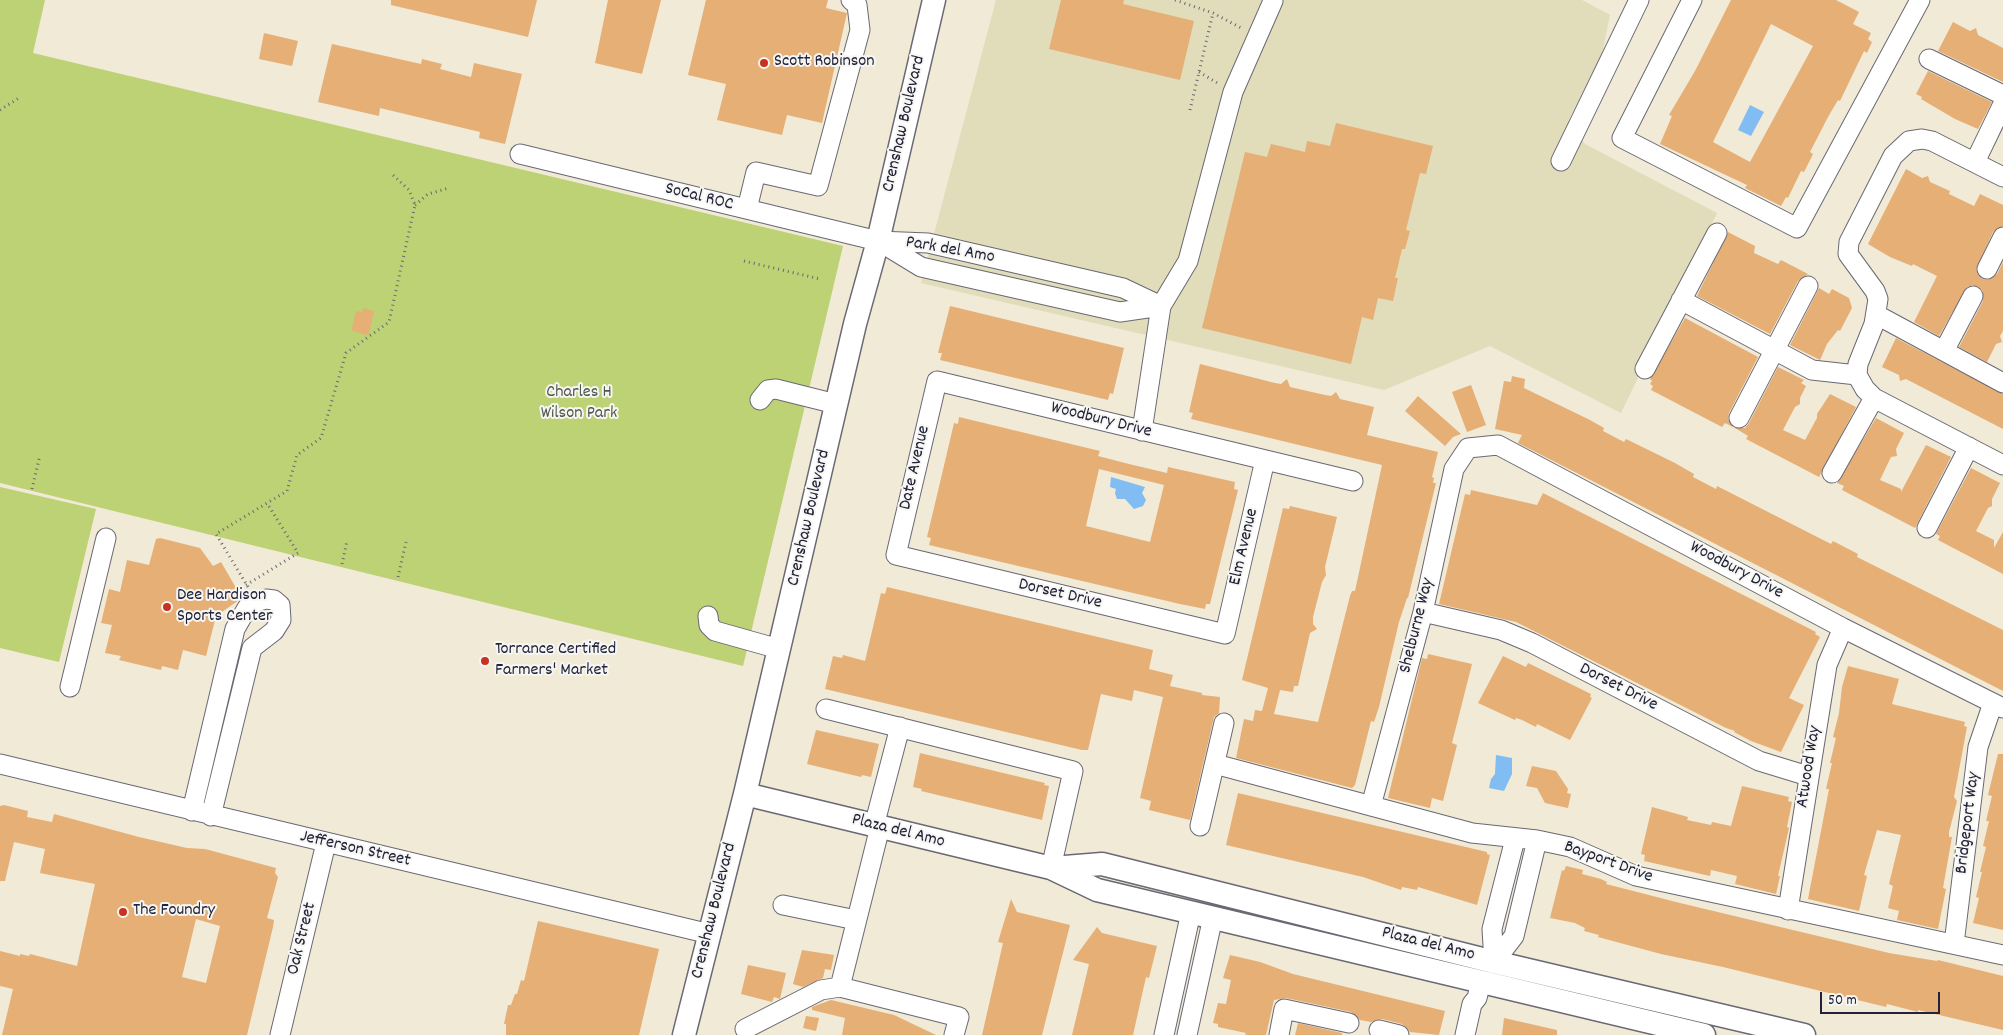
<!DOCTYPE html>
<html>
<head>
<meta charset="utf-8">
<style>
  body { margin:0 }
  #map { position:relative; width:2003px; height:1035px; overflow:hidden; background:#f0ead7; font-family:Dekko,sans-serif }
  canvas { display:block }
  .scale { position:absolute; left:1820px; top:992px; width:120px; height:22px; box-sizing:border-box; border:2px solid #22223b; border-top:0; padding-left:6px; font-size:15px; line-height:18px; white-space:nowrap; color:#22223b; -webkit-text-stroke:4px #f6f6f2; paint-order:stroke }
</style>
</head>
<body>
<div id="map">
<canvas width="2003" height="1035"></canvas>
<div class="scale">50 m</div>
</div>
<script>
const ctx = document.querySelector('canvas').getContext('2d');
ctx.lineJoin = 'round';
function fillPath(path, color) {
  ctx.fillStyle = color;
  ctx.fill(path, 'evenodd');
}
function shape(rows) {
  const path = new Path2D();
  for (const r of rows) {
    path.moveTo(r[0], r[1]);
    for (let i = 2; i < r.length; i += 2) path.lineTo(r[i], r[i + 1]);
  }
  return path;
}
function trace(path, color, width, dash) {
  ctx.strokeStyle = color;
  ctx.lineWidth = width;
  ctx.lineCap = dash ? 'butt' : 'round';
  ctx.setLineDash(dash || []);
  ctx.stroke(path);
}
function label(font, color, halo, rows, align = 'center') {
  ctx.font = font + ' Dekko,sans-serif';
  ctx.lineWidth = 4;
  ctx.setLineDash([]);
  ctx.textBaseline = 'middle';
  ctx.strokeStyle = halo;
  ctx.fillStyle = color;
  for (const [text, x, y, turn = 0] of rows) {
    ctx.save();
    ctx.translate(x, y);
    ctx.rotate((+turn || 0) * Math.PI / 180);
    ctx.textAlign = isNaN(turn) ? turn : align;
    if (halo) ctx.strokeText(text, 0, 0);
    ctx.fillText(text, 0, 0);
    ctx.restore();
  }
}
fillPath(shape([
  [996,0,1582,0,1610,15,1602,54,1568,121,1585,144,1717,213,1621,413,1490,346,1384,390,921,283]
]), '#e1dcba');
fillPath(shape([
  [0,0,45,0,33,53,843,246,743,666,0,483],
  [0,487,96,509,59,662,0,648]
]), '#bdd175');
fillPath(shape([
  [1750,105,1764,112,1751,136,1738,130],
  [1111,477,1145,487,1142,493,1146,500,1143,506,1134,509,1125,499,1117,499,1115,493,1116,489,1110,487],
  [1496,755,1512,758,1512,774,1504,791,1489,788,1491,779,1495,774]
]), '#81bdf3');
fillPath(shape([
  [391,0,537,0,528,37,391,5],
  [608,0,661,0,642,74,595,63],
  [706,0,828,0,826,8,847,13,822,123,787,115,782,135,717,120,726,84,688,75],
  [1061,0,1124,0,1123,4,1194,21,1180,80,1049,49],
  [1731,0,1836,0,1859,12,1853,24,1871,33,1868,39,1872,42,1867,53,1864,51,1840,101,1838,100,1828,117,1810,152,1813,154,1804,172,1801,171,1788,198,1786,197,1781,206,1745,188,1747,185,1660,144,1672,116,1669,115,1695,71],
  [1771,24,1813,46,1750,162,1713,142],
  [1953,22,1970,31,1976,28,1978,35,2003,48,2003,82,1938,51],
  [264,33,298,41,292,66,259,59],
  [332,44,421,64,422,59,442,64,440,69,471,77,474,63,522,74,505,144,479,138,480,132,380,108,379,116,318,102],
  [1928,71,1992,102,1978,129,1955,119,1921,99,1922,97,1916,94],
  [1336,123,1433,146,1426,174,1420,173,1406,230,1410,231,1405,249,1402,249,1395,278,1398,278,1393,301,1378,298,1373,320,1362,317,1351,364,1202,328,1245,152,1267,157,1271,144,1305,152,1307,141,1330,146],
  [1906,169,1922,178,1928,176,1930,182,1950,191,1949,194,1974,206,1980,194,2003,205,2003,226,1993,232,1976,269,1982,279,1988,280,1997,274,2003,262,2003,331,2000,336,2002,342,1996,344,1987,362,1959,347,1983,301,1982,290,1973,285,1967,287,1939,336,1914,322,1937,276,1913,264,1912,266,1890,257,1868,244],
  [1728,232,1755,246,1754,253,1778,264,1781,260,1808,274,1798,281,1770,334,1697,296],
  [1819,288,1829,294,1832,289,1849,298,1852,308,1840,331,1838,330,1827,344,1820,360,1790,345],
  [950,306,1124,348,1113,394,1110,393,1108,400,940,360,942,353,938,353],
  [363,308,374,311,369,333,366,335,353,331,352,329,356,311,362,312],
  [1685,318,1758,357,1729,413,1728,419,1733,427,1725,423,1722,427,1651,390,1653,386,1650,384,1652,381,1650,379],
  [1896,338,2003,394,2003,429,1906,379,1900,381,1899,375,1882,367],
  [1200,364,1275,383,1281,384,1287,379,1290,387,1325,395,1331,396,1336,392,1340,399,1374,407,1367,435,1438,452,1432,477,1434,478,1433,483,1436,483,1408,598,1407,598,1399,622,1379,707,1374,722,1371,721,1355,785,1352,788,1236,758,1244,719,1253,721,1255,710,1262,711,1268,688,1242,680,1283,508,1289,509,1290,506,1337,517,1325,567,1326,575,1322,582,1313,617,1313,624,1317,629,1310,633,1298,686,1294,686,1293,692,1280,690,1274,714,1318,722,1350,596,1352,591,1355,591,1382,465,1191,419,1193,413,1189,412],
  [1778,367,1804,380,1801,383,1806,386,1800,398,1800,404,1795,407,1783,430,1805,440,1817,418,1817,414,1830,394,1856,407,1819,477,1746,439,1748,436,1735,428,1745,428,1749,423],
  [1512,376,1525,379,1524,388,1590,420,1604,428,1603,431,1624,442,1626,439,1675,463,1694,474,1693,477,1716,489,1717,486,1831,544,1833,541,1858,554,1857,557,2003,630,2003,691,1518,443,1522,435,1495,429,1504,381,1511,382],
  [1471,385,1486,425,1467,432,1452,392],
  [1418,396,1461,434,1453,437,1445,446,1405,411],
  [959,417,1100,451,1098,456,1129,464,1167,473,1168,467,1235,482,1234,489,1238,490,1210,604,1206,604,1205,609,1180,604,929,545,931,538,927,537,938,491,954,423,958,424],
  [1099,469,1164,485,1150,542,1086,526],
  [1876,418,1904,433,1896,449,1897,456,1891,457,1880,480,1901,489,1901,492,1926,445,1951,457,1915,528,1842,490,1844,486,1837,483],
  [1971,468,2000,483,1992,499,1992,506,1988,508,1976,531,1994,540,1994,548,2003,532,2003,574,1938,540,1940,536,1936,534],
  [1471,490,1537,505,1543,493,1816,632,1815,634,1820,637,1789,698,1804,705,1781,752,1751,741,1734,732,1735,731,1726,728,1516,622,1439,604,1465,494,1470,495],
  [160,538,200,548,213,566,221,562,242,598,216,616,206,656,183,650,178,670,162,666,161,670,119,660,121,656,105,653,112,625,101,623,109,589,120,592,127,560,149,565,156,539],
  [887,587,1153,650,1149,669,1173,675,1170,686,1202,693,1202,695,1220,697,1219,713,1214,717,1190,820,1149,810,1151,801,1140,798,1163,697,1134,690,1132,701,1101,694,1088,750,1082,750,825,689,833,656,842,658,843,655,865,661,881,593,885,594],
  [1428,654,1472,664,1452,743,1457,745,1443,801,1432,798,1430,808,1388,798,1422,658,1427,659],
  [1503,656,1526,667,1528,663,1591,694,1590,697,1592,698,1570,740,1537,724,1536,727,1522,720,1516,718,1515,720,1478,703],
  [1848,666,1899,679,1892,704,1965,722,1964,726,1967,727,1954,797,1957,801,1949,832,1949,837,1952,837,1943,888,1946,889,1938,929,1897,920,1899,911,1888,908,1893,886,1889,884,1901,835,1877,830,1864,875,1867,876,1859,911,1808,899,1829,789,1826,789,1832,763,1830,763,1836,738,1833,737,1839,713,1842,687],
  [816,730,879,744,871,777,862,775,861,777,807,764],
  [920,753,1045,783,1044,785,1049,786,1042,820,921,791,922,789,913,787],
  [1998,754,2003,754,2003,930,1973,923,1979,898,1976,897,1982,872,1980,872,1986,847,1983,846,1989,821,1986,821,1992,796,1988,795],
  [1532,766,1556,771,1568,789,1567,793,1571,794,1568,808,1545,803,1537,788,1526,786],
  [1742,786,1789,797,1788,801,1792,802,1787,827,1789,828,1778,876,1780,876,1776,894,1735,884,1737,876,1711,870,1710,876,1644,861,1645,855,1641,854,1652,807,1688,817,1687,820,1711,825,1712,822,1731,826],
  [1238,793,1487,852,1487,854,1490,855,1477,905,1418,887,1417,890,1402,887,1401,890,1363,877,1226,845],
  [4,805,28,811,27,817,52,822,54,814,139,837,187,848,205,849,276,868,275,873,278,877,267,918,274,920,273,927,247,1035,2,1035,13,989,0,986,0,951,20,956,20,954,29,956,30,954,77,966,95,884,40,873,45,849,14,842,5,881,0,881,0,806],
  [196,919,220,926,206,983,182,977],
  [1566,866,1583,870,1582,874,1601,879,1607,882,1606,884,1680,903,1889,953,1937,961,1938,960,2003,976,2003,1030,1918,1010,1918,1012,1887,1004,1886,1007,1723,967,1661,954,1598,937,1599,935,1584,931,1585,928,1575,923,1550,918,1562,870,1564,871],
  [1011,899,1017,912,1070,925,1042,1035,982,1035,1003,943,998,942],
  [538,921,659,949,639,1035,506,1035,506,1024,504,1024,508,1005,511,1005,515,994,517,994,521,980,524,981],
  [1097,927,1102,933,1157,946,1149,978,1146,977,1133,1035,1072,1035,1089,964,1073,960],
  [802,950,834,955,831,970,825,969,823,978,803,987,793,984],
  [1230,955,1260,962,1293,974,1445,1011,1439,1035,1410,1032,1402,1024,1382,1019,1371,1022,1360,1020,1351,1012,1286,998,1274,1000,1266,1035,1245,1035,1246,1033,1218,1027,1218,1024,1213,1023,1218,1003,1226,1004,1231,980,1223,978],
  [748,965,786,973,780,999,774,997,772,1002,741,994],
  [831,1000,894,1015,936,1035,842,1035,845,1018,812,1010,812,1007],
  [806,1016,819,1018,816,1031,803,1028],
  [1504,1018,1557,1030,1557,1035,1502,1035],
  [1298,1023,1342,1033,1342,1035,1295,1035]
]), '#e5af76');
const minor = shape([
  [1692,0,1622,138,1797,228,1920,0],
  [1929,59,2003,95],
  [520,154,878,241,928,243,1123,288,1161,306],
  [1561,161,1639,0],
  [1975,162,2003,104],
  [2003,177,1932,141,1922,139,1909,141,1893,156,1849,242,1848,254,1875,291,1878,299,1874,324,1858,364,1857,375,1865,389,1874,398,2003,465],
  [747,209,756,172,818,186,860,30,857,5,851,0],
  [880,242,921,267,1120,312,1161,306],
  [1987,269,2003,237],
  [1681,300,1812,370,1857,375],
  [1877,315,2003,383],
  [1944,351,1973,296],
  [1645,369,1717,233],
  [760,400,768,390,776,389,836,404],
  [1739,418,1808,286],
  [1142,431,1161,306,1188,261,1233,92,1273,1],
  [1265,460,1225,634,896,555,937,381,1353,481],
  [1832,473,1874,398],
  [1927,528,1969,447],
  [1423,612,1501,630,1532,643,1759,761,1808,776],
  [708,616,709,625,715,631,779,649],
  [70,687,106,538],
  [826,709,1073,771,1051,868],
  [0,764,710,934],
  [1215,764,1472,833,1537,840,1570,847,1636,876,2003,955],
  [1371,806,1423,612,1454,469,1468,448,1498,445,1843,628,2003,708],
  [192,811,235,629,247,608,256,602,266,599,274,600,280,605,281,620,274,631,252,648,211,816],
  [874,826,900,727],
  [1200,826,1224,723],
  [783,905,856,920],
  [1788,910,1827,665,1843,628],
  [1954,944,1978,747,1993,703],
  [1494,962,1514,936,1537,840],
  [1494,962,1492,929,1515,839],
  [840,987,959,1017,954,1035],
  [745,1029,821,990,840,987,880,827],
  [1379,1030,1399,1035],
  [280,1035,326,843],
  [1164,1035,1191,912],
  [1187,1035,1213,917],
  [1279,1035,1284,1009,1349,1023],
  [1465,1035,1472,1004,1477,998,1481,982]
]);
const major = shape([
  [745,794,1051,868,1097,890,1704,1035],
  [1052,868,1102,864,1494,962,1804,1035],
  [684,1035,745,794,855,324,878,241,934,0]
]);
trace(minor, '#6a6872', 21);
trace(major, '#6a6872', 25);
trace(shape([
  [1175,0,1213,13,1243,29],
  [1199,72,1219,84],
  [0,110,19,98],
  [1190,110,1213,13],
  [415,205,428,194,449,188],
  [744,261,820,279],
  [32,489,40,455],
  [342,564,347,541],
  [398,577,406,542],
  [246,585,298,553,267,503],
  [248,587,216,534,287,491,297,455,321,438,346,353,389,322,415,205,409,190,393,175]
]), '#6a6872', 3, [1, 4]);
trace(minor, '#fff', 19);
trace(major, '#fff', 22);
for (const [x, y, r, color] of [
  [764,63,5,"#c8321e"],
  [167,607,5,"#c8321e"],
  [485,661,5,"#c8321e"],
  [123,912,5,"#c8321e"]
]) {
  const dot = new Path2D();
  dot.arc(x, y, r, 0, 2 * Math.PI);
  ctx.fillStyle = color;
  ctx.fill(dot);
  trace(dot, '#f6f6f2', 2);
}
label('18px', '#22223b', '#f6f6f2', [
  ["Scott Robinson",774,63],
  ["Dee Hardison",177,597],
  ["Sports Center",177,618],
  ["Torrance Certified",495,651],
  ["Farmers' Market",495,672],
  ["The Foundry",133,912]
], 'left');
label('18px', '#22223b', '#f6f6f2', [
  ["Crenshaw Boulevard",905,124,-77],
  ["SoCal ROC",699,198,14],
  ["Park del Amo",950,251,10],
  ["Woodbury Drive",1101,421,14],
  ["Date Avenue",916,468,-77],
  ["Crenshaw Boulevard",810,518,-77],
  ["Elm Avenue",1245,547,-77],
  ["Woodbury Drive",1736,571,28],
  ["Dorset Drive",1060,595,13],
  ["Shelburne Way",1418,626,-76],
  ["Dorset Drive",1618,688,27],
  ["Atwood Way",1810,767,-81],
  ["Bridgeport Way",1969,823,-83],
  ["Plaza del Amo",898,832,14],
  ["Jefferson Street",355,850,13],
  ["Bayport Drive",1608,863,20],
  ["Crenshaw Boulevard",715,911,-76],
  ["Oak Street",303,939,-76],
  ["Plaza del Amo",1428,945,14]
]);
label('18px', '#50574c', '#f6f6f2', [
  ["Charles H",579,394],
  ["Wilson Park",579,415]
]);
</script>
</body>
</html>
